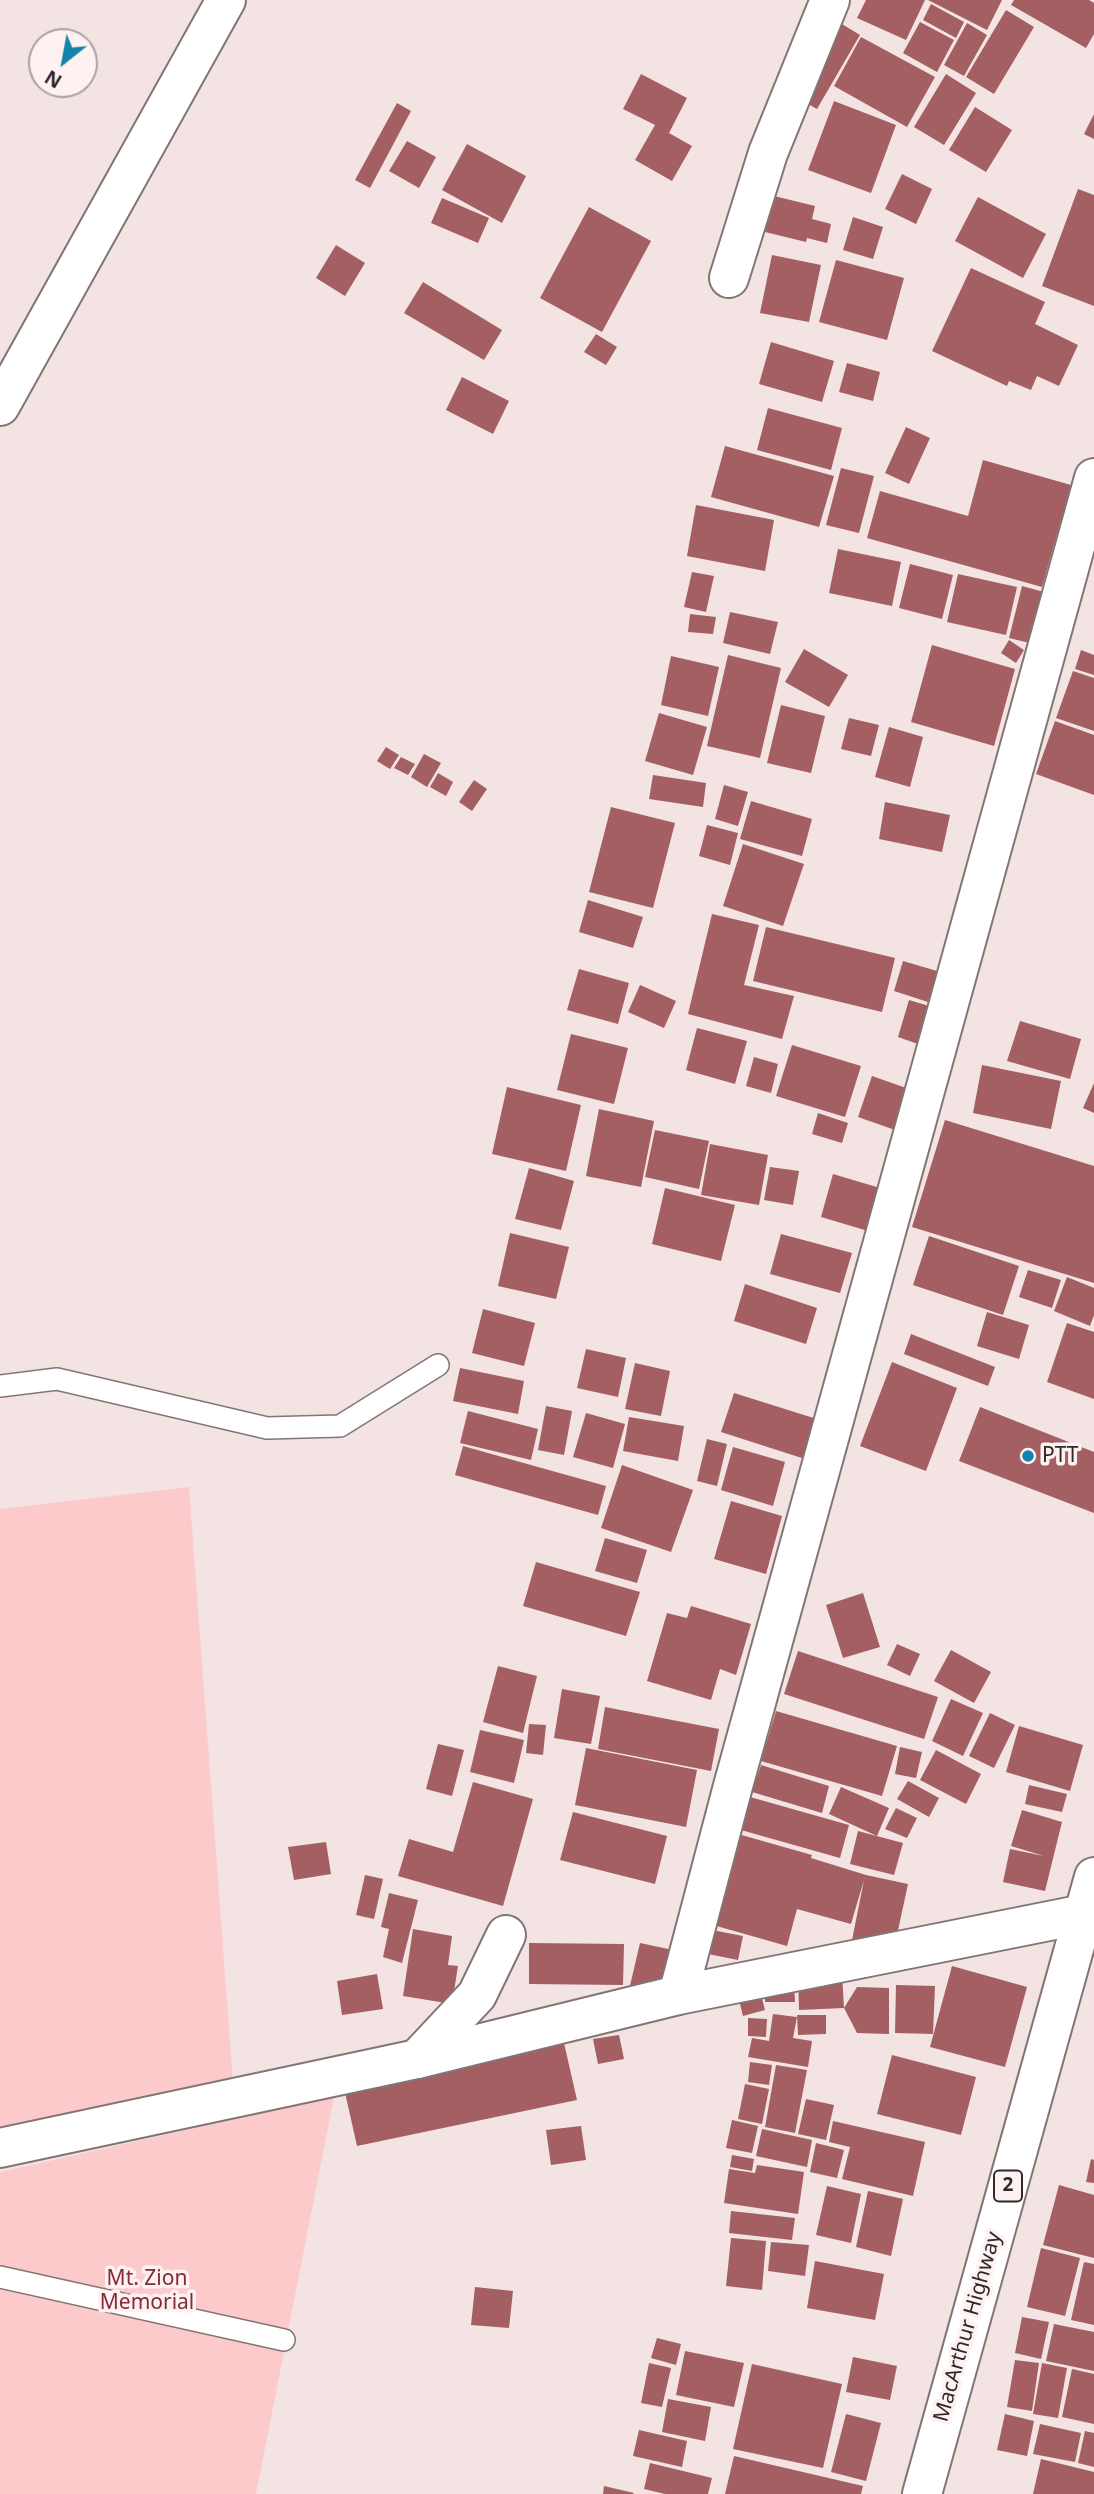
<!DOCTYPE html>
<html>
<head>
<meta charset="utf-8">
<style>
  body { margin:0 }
  #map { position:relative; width:1094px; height:2494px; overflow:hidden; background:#f3e3e3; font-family:"Noto Sans",sans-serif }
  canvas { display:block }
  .north { position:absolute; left:28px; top:28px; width:70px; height:70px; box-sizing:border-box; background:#fef1f1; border:2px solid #aba1a1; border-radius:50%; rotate:211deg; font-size:19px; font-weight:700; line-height:28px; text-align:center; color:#2f2929 }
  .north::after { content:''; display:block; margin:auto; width:24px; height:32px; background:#1384ab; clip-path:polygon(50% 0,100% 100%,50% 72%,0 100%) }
</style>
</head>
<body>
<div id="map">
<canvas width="1094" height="2494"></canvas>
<div class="north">N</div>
</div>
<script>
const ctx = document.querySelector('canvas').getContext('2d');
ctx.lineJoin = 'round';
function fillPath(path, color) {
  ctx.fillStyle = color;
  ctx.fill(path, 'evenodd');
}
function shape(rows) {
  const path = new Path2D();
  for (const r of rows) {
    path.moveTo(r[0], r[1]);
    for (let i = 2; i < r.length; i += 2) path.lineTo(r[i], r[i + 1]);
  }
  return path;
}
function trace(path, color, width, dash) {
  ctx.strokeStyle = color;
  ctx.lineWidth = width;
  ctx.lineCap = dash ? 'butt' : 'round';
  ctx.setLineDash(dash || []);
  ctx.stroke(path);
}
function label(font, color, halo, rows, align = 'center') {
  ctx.font = font + ' "Noto Sans",sans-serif';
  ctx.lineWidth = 7;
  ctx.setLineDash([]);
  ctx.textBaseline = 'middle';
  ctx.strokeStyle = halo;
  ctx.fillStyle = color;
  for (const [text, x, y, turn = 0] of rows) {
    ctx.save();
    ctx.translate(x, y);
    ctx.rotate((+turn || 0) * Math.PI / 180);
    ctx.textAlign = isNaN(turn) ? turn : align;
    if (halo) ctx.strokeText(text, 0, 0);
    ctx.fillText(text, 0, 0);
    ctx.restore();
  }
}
fillPath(shape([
  [189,1487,233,2082,0,2131,0,1509],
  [334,2097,256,2494,0,2494,0,2172]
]), '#fdcacb');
fillPath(shape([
  [866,0,925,0,906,40,857,18],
  [928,0,1002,0,987,30],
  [1014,0,1089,0,1094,3,1094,34,1086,48,1011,5],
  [931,4,964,22,956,38,923,20],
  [1006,10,1034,27,994,94,966,77],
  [837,21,860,35,817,109,794,96],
  [920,22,954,40,937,72,903,53],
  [967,23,987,35,964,76,944,65],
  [861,37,935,77,907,127,834,86],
  [641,74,687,98,669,133,692,146,672,181,635,160,655,125,623,109],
  [946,74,976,93,944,145,914,127],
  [834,101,896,125,871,193,808,170],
  [397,103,411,111,370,188,355,180],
  [975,107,1012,130,986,172,949,150],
  [1094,114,1094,139,1084,134],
  [407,141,436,157,419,188,389,171],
  [467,144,526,176,502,223,442,190],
  [902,174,932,189,916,224,885,209],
  [1078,189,1094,195,1094,306,1042,286],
  [774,196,815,206,812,219,831,224,827,243,807,238,806,242,765,232],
  [978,197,1046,234,1023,278,955,241],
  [442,198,489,218,478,243,431,223],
  [589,207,651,241,602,332,540,298],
  [853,217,883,227,873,259,843,250],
  [336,245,365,263,345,296,316,278],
  [772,255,821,265,809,322,760,313],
  [836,260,904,278,887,340,819,322],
  [971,268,1045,302,1035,324,1078,345,1059,386,1037,376,1031,390,1009,381,1007,386,932,351],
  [423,282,502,330,484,360,404,313],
  [596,334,617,347,606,365,584,352],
  [771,342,834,361,822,402,759,384],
  [847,363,880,372,873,401,839,392],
  [462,377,509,401,493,434,446,410],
  [768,408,842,428,831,470,757,450],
  [906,427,930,438,909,484,885,473],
  [725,446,834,476,819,527,711,497],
  [983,460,1071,485,1042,587,867,538,880,491,968,516],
  [841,468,874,476,859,533,826,525],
  [696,505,774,520,765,571,687,556],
  [838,549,901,562,892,606,829,593],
  [910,564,953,575,942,619,899,608],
  [692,572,714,576,706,612,684,607],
  [958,574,1017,587,1006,635,947,622],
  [1022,586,1044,592,1030,643,1009,638],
  [730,612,778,622,770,654,723,643],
  [690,614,716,617,713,634,688,632],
  [1009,640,1024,650,1016,663,1001,653],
  [932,645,1015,669,994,746,911,722],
  [804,649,848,675,829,707,785,682],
  [1081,650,1094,655,1094,675,1075,669],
  [728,655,781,668,760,758,707,746],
  [671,656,719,667,708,716,661,705],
  [1073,671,1094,678,1094,731,1056,718],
  [781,705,825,716,811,773,767,763],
  [659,713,707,727,693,775,645,761],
  [849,718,879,725,871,756,841,749],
  [1055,721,1094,735,1094,795,1036,774],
  [889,727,923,737,910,787,875,777],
  [386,747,399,755,390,769,377,761],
  [424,754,441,763,427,787,411,777],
  [401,757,415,764,408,775,394,768],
  [438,773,453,782,446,796,430,787],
  [653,775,706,783,703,807,649,799],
  [474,780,487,789,472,811,459,802],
  [724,785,748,792,738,826,715,819],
  [751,801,812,819,802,856,740,839],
  [885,802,950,815,942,852,879,839],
  [611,807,675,823,653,908,589,892],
  [707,825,738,833,730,865,699,856],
  [743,844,804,864,783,926,723,906],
  [588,900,643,917,633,948,579,932],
  [712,914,759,925,744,985,794,996,782,1039,688,1014],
  [766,927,895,958,882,1012,753,981],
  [903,961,937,971,928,1002,894,991],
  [579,969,629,983,618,1024,567,1010],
  [640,985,676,1001,664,1028,628,1012],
  [909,1000,929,1006,918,1044,898,1037],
  [1020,1021,1081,1039,1070,1079,1007,1061],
  [697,1028,747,1041,735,1084,686,1070],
  [571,1034,628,1048,614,1104,557,1090],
  [792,1045,861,1066,845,1117,776,1096],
  [754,1057,778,1064,771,1093,746,1086],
  [982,1065,1061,1081,1051,1129,973,1113],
  [872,1076,909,1089,895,1130,858,1117],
  [1094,1083,1094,1113,1083,1108],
  [507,1087,581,1105,566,1171,492,1154],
  [599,1109,654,1121,641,1187,586,1176],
  [818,1113,848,1123,842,1143,812,1134],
  [945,1120,1094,1166,1094,1283,912,1227],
  [655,1130,709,1141,699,1189,645,1177],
  [710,1144,768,1155,759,1205,701,1195],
  [770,1167,799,1171,793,1205,764,1200],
  [529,1168,574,1181,561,1230,515,1219],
  [833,1174,880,1188,868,1231,821,1217],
  [665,1188,735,1205,721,1261,652,1244],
  [510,1233,569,1247,556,1299,498,1286],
  [781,1234,852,1253,840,1293,770,1274],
  [929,1236,1019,1266,1003,1315,913,1285],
  [1028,1270,1061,1280,1052,1308,1019,1297],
  [1067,1277,1094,1288,1094,1315,1090,1326,1054,1311],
  [745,1284,817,1308,806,1344,734,1321],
  [483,1309,535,1323,524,1366,472,1353],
  [987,1312,1029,1325,1019,1359,977,1346],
  [1067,1323,1094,1332,1094,1399,1047,1382],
  [911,1334,995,1367,988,1386,904,1354],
  [586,1349,626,1358,618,1397,577,1388],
  [892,1362,957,1388,926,1471,860,1446],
  [635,1363,670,1371,661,1416,625,1409],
  [460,1368,524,1381,518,1414,453,1401],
  [734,1393,820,1420,808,1460,721,1432],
  [546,1406,572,1411,564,1455,538,1450],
  [980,1407,1094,1452,1094,1513,959,1461],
  [468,1411,538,1429,531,1460,460,1443],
  [586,1413,625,1424,613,1468,573,1457],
  [629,1417,684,1426,678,1461,623,1451],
  [707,1439,727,1444,717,1486,697,1481],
  [463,1446,606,1486,598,1515,455,1475],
  [733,1447,785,1462,773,1506,721,1490],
  [622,1465,693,1490,671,1552,601,1528],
  [731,1501,782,1516,766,1574,714,1559],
  [605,1538,647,1550,637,1583,595,1571],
  [536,1562,640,1592,626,1636,523,1606],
  [863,1593,880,1647,843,1658,826,1605],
  [691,1606,751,1624,736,1675,720,1669,711,1700,647,1681,667,1613,687,1618],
  [897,1644,920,1654,910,1676,887,1665],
  [951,1650,991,1672,974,1703,934,1681],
  [798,1651,938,1697,924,1739,784,1694],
  [498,1666,537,1676,523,1733,483,1722],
  [562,1689,600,1696,591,1744,554,1738],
  [951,1699,983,1713,963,1756,932,1741],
  [605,1707,719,1729,711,1771,598,1749],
  [776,1711,897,1746,882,1796,761,1761],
  [990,1713,1015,1725,994,1768,969,1756],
  [529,1724,546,1725,543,1755,526,1753],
  [1019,1726,1083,1745,1070,1791,1006,1772],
  [480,1730,524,1740,514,1783,470,1772],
  [438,1744,464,1750,452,1796,426,1789],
  [900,1747,922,1752,916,1778,895,1774],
  [586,1748,697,1770,686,1827,575,1805],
  [936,1750,981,1774,966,1804,920,1780],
  [761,1765,829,1786,822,1813,752,1792],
  [908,1781,939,1798,929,1817,897,1799],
  [473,1782,533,1799,503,1906,398,1876,409,1839,453,1852],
  [1029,1785,1067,1794,1062,1812,1025,1804],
  [841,1787,889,1808,877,1836,829,1814],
  [750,1797,849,1825,840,1858,741,1830],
  [896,1808,917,1818,907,1838,885,1829],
  [1022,1810,1062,1822,1045,1891,1003,1882,1010,1849,1044,1856,1011,1846],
  [573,1812,667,1836,655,1884,560,1860],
  [858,1831,903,1843,894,1875,850,1864],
  [738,1834,812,1855,811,1858,866,1875,908,1884,894,1949,852,1940,864,1880,851,1924,797,1909,787,1946,713,1925],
  [326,1842,331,1874,294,1880,288,1847],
  [365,1875,383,1879,374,1919,356,1915],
  [389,1893,418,1900,402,1963,383,1957,389,1929,381,1927],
  [413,1929,452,1936,448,1965,458,1966,452,2004,403,1996],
  [712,1930,743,1936,738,1960,708,1954],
  [529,1943,624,1944,623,1985,529,1984],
  [640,1943,673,1950,663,1997,629,1990],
  [952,1966,1027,1987,1005,2067,930,2047],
  [377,1974,383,2009,342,2015,337,1981],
  [842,1974,844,2008,857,1987,889,1988,889,2034,857,2033,844,2008,799,2010,798,1976],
  [765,1981,794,1981,795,2002,765,2002],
  [896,1985,935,1986,933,2034,895,2033],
  [760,1991,765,2010,743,2016,738,1996],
  [773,2014,797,2017,793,2038,812,2041,808,2067,748,2057,752,2038,769,2041],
  [797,2015,826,2015,826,2034,798,2035],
  [748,2018,767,2019,766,2037,748,2036],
  [619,2035,624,2059,598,2064,593,2039],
  [564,2043,577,2100,357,2146,344,2088],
  [892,2055,976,2077,961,2135,877,2114],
  [750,2062,772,2065,769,2085,748,2082],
  [776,2065,807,2070,795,2133,765,2127],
  [745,2084,769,2089,762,2124,738,2119],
  [806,2099,834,2105,826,2140,798,2134],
  [732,2120,758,2126,752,2153,726,2148],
  [833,2121,925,2142,913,2196,842,2179,850,2147,829,2142],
  [581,2126,586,2160,551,2165,546,2130],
  [762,2129,812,2140,807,2167,756,2156],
  [816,2143,844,2150,837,2178,810,2172],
  [732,2155,754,2159,752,2171,730,2167],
  [1091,2159,1094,2160,1094,2183,1086,2182],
  [757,2165,804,2172,798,2214,724,2203,729,2169,755,2173],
  [1059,2185,1094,2195,1094,2258,1043,2245],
  [827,2186,861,2194,851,2243,816,2235],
  [868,2191,903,2199,891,2256,856,2247],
  [731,2211,795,2218,792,2240,729,2233],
  [731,2238,766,2241,762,2290,726,2286],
  [771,2242,809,2245,805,2276,768,2271],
  [1041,2248,1080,2258,1065,2316,1027,2307],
  [815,2261,884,2274,875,2320,807,2308],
  [1084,2262,1094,2264,1094,2325,1071,2320],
  [475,2287,513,2291,509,2328,471,2325],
  [1022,2317,1049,2322,1041,2359,1015,2353],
  [1054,2324,1094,2332,1094,2371,1046,2361],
  [657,2338,681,2344,676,2365,651,2358],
  [685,2351,744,2363,734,2407,676,2395],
  [853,2357,897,2366,890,2400,846,2392],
  [1015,2360,1039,2363,1032,2411,1007,2407],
  [649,2363,671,2368,662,2407,641,2403],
  [1042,2363,1067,2368,1058,2418,1033,2414],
  [752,2364,842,2384,823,2468,733,2449],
  [1072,2369,1094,2374,1094,2424,1062,2417],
  [668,2399,711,2407,705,2441,662,2432],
  [846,2414,881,2423,866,2481,831,2472],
  [1005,2414,1034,2421,1027,2456,997,2450],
  [1040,2424,1081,2433,1075,2462,1033,2454],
  [639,2430,687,2441,682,2467,633,2456],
  [1085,2431,1094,2433,1094,2467,1078,2463],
  [734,2456,863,2486,861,2494,725,2494],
  [1041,2459,1094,2472,1094,2494,1033,2494],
  [650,2463,712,2478,708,2494,665,2494,644,2489],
  [604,2486,634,2493,633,2494,603,2494]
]), '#a35f62');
const service = shape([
  [0,1386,57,1379,267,1428,340,1426,438,1365],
  [0,2277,284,2340]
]);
const minor = shape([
  [729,278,768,153,830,0],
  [0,406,226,0],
  [678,1995,733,1786,1094,478],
  [417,2059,477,1995,506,1935]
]);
const tertiary = shape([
  [0,2148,417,2059,678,1995,1084,1914]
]);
const trunk = shape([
  [922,2494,1094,1877]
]);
trace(service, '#847575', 24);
trace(minor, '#847575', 42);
trace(tertiary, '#847575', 42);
trace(trunk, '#847575', 42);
trace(service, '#fff', 21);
trace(minor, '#fff', 38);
trace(tertiary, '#fff', 38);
trace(trunk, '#fff', 38);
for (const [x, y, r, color] of [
  [1028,1456,7,"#1384ab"]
]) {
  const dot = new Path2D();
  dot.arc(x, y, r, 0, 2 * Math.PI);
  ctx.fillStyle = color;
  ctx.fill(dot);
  trace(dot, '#fef1f1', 2.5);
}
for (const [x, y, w] of [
  [1008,2186,28]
]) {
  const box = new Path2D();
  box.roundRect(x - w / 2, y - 15.5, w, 31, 5);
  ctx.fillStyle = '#fef1f1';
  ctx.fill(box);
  trace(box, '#2f2929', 2);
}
label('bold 19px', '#2f2929', null, [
  ["2",1008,2186]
]);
label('21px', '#2f2929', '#fef1f1', [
  ["PTT",1042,1456]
], 'left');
label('21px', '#832c35', '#fef1f1', [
  ["Mt. Zion",147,2279],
  ["Memorial",147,2303]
]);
label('21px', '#2f2929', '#fef1f1', [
  ["MacArthur Highway",968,2327,-74]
]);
</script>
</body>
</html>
